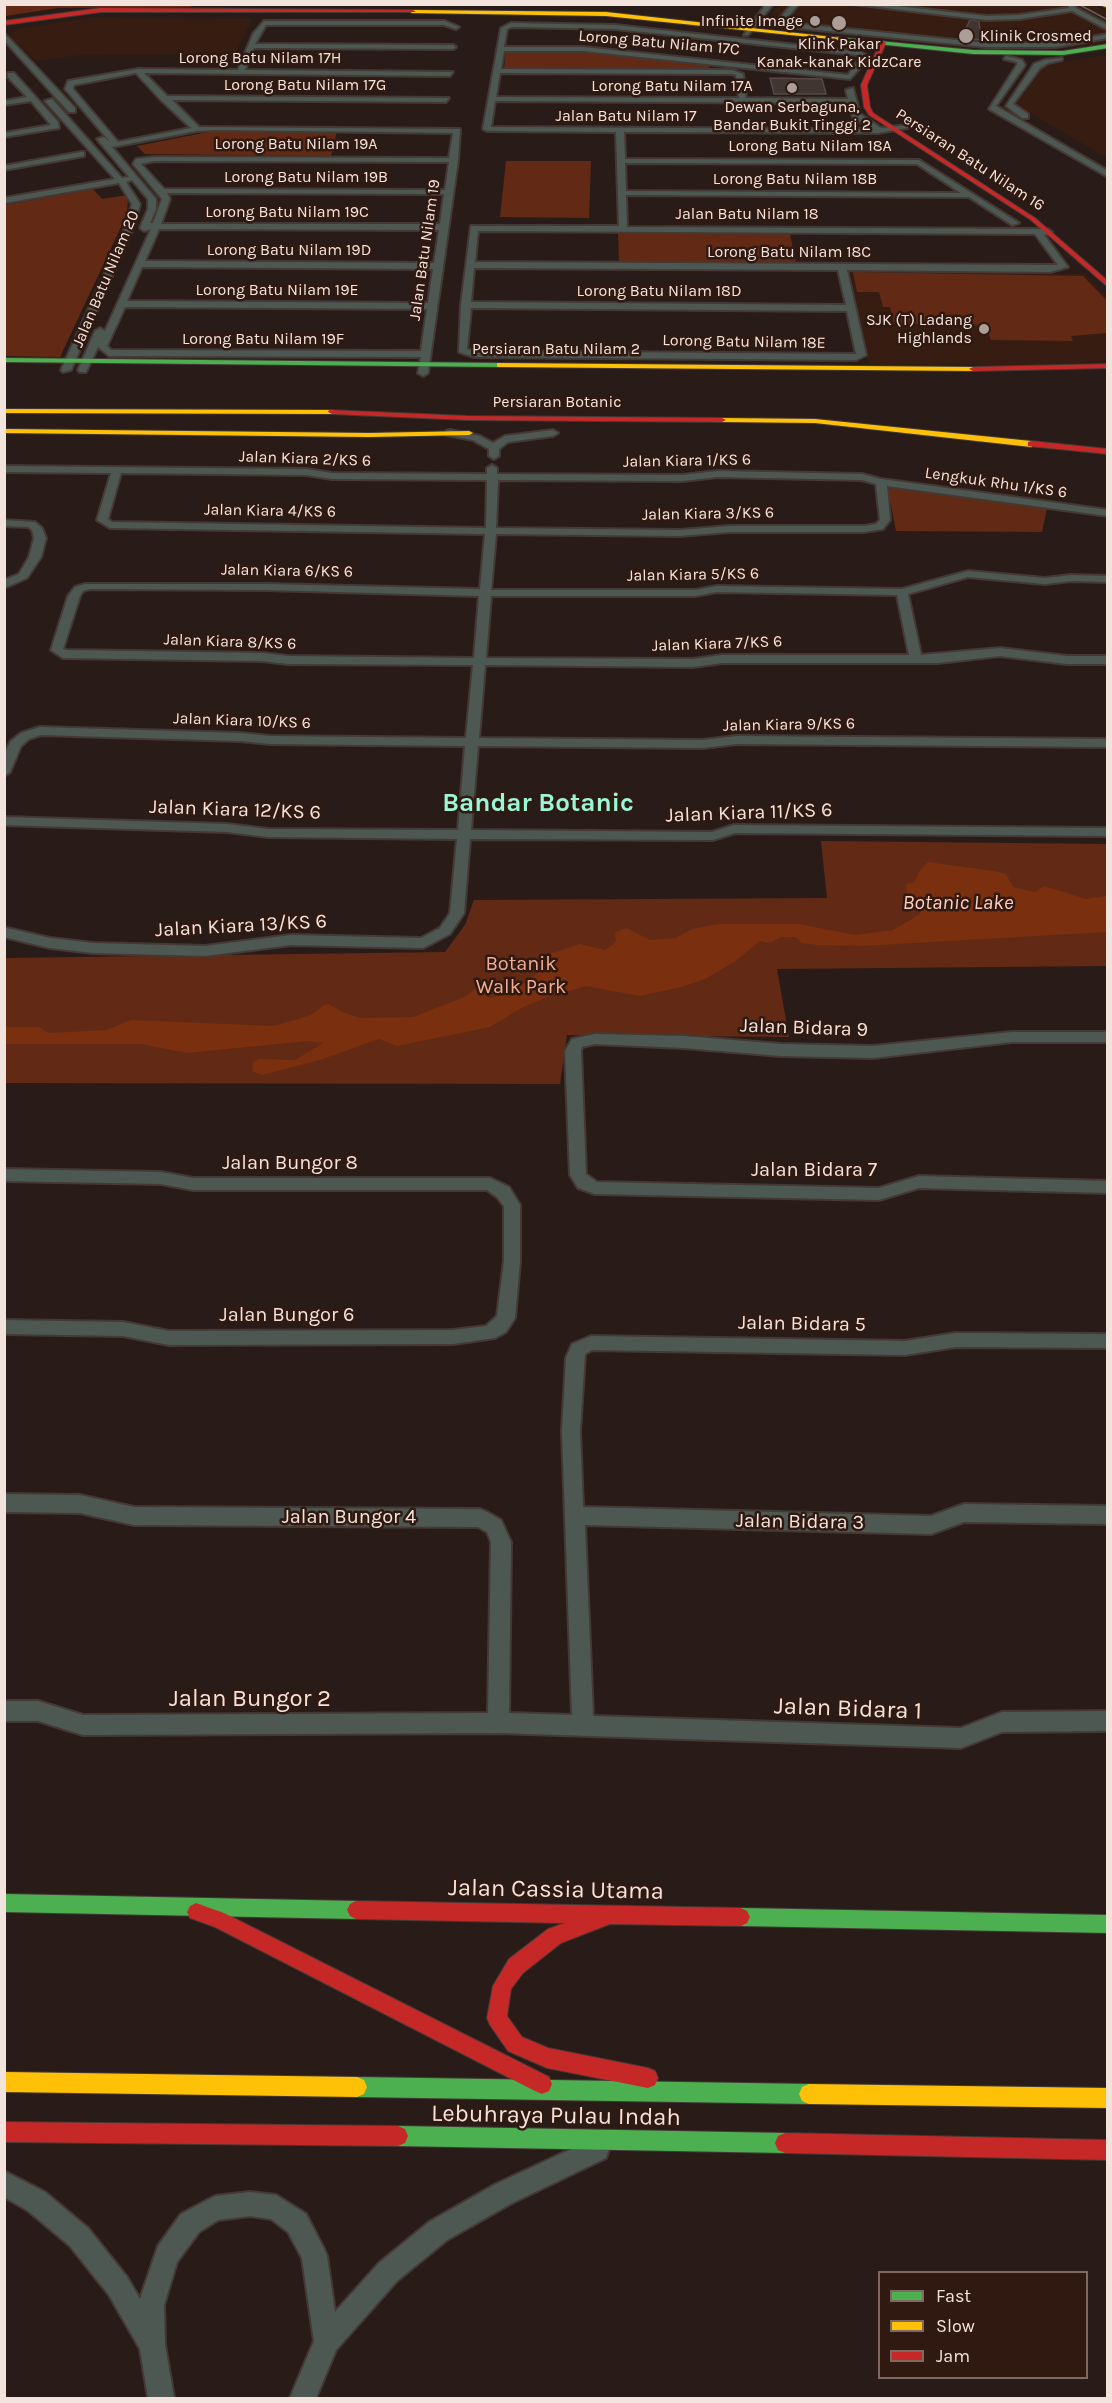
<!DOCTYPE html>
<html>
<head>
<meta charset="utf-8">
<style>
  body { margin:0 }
  #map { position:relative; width:1112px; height:2403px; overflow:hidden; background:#291c18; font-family:Karla,sans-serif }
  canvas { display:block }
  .frame { position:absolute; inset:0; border:6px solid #f3e3dd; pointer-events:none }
  .legend { position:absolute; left:878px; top:2271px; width:210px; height:108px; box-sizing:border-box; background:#301911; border:2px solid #7e6a63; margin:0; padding:8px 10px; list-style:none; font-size:18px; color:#f3e3dd }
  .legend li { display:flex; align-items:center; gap:12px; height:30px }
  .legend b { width:30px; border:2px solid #7e6a63 }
</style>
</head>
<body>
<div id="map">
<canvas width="1112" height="2403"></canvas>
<div class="frame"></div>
<ul class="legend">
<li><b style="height:8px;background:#4caf50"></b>Fast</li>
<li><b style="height:8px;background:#ffc107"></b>Slow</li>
<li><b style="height:8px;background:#c62828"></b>Jam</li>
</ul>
</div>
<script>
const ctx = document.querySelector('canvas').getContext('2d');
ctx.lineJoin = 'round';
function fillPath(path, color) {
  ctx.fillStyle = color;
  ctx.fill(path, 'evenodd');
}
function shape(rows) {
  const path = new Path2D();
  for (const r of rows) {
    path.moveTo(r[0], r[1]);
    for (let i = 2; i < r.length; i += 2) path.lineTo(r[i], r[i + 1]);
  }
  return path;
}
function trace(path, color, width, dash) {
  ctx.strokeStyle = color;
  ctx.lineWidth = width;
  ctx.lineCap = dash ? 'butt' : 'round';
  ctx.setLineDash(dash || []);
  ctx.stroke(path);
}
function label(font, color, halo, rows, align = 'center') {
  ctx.font = font + ' Karla,sans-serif';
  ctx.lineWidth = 5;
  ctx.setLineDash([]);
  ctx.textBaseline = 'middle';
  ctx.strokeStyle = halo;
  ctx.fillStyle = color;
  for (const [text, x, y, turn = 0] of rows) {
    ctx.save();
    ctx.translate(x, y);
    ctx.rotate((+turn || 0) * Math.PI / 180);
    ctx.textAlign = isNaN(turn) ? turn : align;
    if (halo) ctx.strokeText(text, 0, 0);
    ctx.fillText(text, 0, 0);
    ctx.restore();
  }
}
fillPath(shape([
  [1092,4,1107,12,1108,42,1067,48,972,48,763,27,779,5],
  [89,18,122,18,252,19,235,54,81,55,36,61,9,36,16,29],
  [1107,55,1107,158,1015,104,1045,65],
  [850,270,1085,274,1107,297,1107,360,1058,365,869,364]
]), '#371c12');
fillPath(shape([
  [5,4,192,4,192,5,191,7,58,8,5,16],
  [577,50,712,64,706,70,504,69,506,51],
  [213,131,337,131,331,156,145,154,137,146],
  [506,161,591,161,589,218,500,217],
  [93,189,102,199,128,195,127,214,60,357,5,356,5,205],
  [618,233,790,234,796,263,619,262],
  [853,272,1083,276,1107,301,1107,333,1071,336,1073,341,991,340,985,325,894,324,890,307,883,307,879,292,857,292],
  [897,486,1047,508,1042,532,896,531,888,489],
  [821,841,1107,844,1107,966,777,969,789,1037,567,1035,560,1084,5,1083,4,958,445,952,465,925,474,900,827,898]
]), '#622a15');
fillPath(shape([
  [928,862,993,871,1006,874,1013,887,1035,892,1044,886,1086,899,1107,896,1107,932,862,946,817,945,802,943,796,937,781,937,770,943,760,941,734,962,705,979,681,987,640,996,586,986,547,997,521,1008,490,1027,397,1046,379,1039,323,1059,262,1075,252,1071,253,1062,259,1059,295,1060,323,1043,308,1041,187,1053,141,1044,5,1044,5,1027,39,1027,48,1033,71,1032,107,1030,131,1020,274,1026,311,1015,324,1005,329,1004,342,1012,360,1018,413,1017,465,997,479,986,488,998,511,993,539,972,547,955,580,944,605,950,616,942,615,932,627,928,650,940,676,938,692,929,718,924,799,924,855,935,893,930,920,914,920,900,907,895,906,884,914,883,920,870]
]), '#7a2f0e');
const building = shape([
  [970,20,979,21,981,40,961,38,970,20],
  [770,78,822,79,826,94,774,94,770,78]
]);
fillPath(building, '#403531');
trace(building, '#544945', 1.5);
const street = shape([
  [766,4,773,4,748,35,744,35,766,4],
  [792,4,799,4,786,19,790,23,985,43,1056,43,1108,34,1108,38,1056,47,985,47,788,27,779,19,792,4],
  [853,4,879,4,986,16,1019,15,1069,8,1068,4,1074,4,1076,8,1108,25,1108,30,1072,11,1019,19,986,20,853,4],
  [264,21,445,21,459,27,456,29,444,25,266,25,255,44,453,45,456,47,453,49,254,48,245,70,453,72,450,76,144,73,167,96,449,98,446,102,172,100,199,127,460,129,458,160,428,373,423,376,418,373,421,357,109,356,98,347,86,372,80,372,78,370,95,331,100,328,105,331,151,229,144,231,140,228,148,209,148,199,132,180,126,182,140,204,134,226,71,370,63,372,61,370,126,226,132,204,119,183,4,203,4,198,115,179,45,101,52,99,122,178,129,177,97,139,104,137,111,143,65,89,68,81,138,69,238,70,253,34,264,21],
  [136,73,161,100,191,128,118,142,73,89,74,85,136,73],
  [216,130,453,133,449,158,154,157,136,159,133,164,162,199,153,223,150,223,156,209,156,199,112,147,197,131,216,130],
  [154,161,449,162,445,190,164,189,141,164,154,161],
  [167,193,444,194,440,224,161,224,170,199,167,193],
  [159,229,439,230,434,263,145,261,159,229],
  [142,267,433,269,428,303,127,301,142,267],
  [125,307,427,309,421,351,111,350,107,346,125,307],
  [511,23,615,25,861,52,868,57,867,60,850,79,583,51,504,51,501,69,732,70,743,74,746,98,848,99,846,90,853,88,860,114,881,128,909,125,913,127,878,133,624,132,625,159,919,160,1019,223,1012,225,969,197,626,195,627,227,1048,229,1052,232,1051,234,1044,235,1068,267,1050,272,847,270,866,355,856,360,474,357,459,352,461,305,471,226,619,226,616,132,487,131,483,129,501,28,511,23],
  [512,27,615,29,857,55,860,58,848,75,583,47,504,47,507,29,512,27],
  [500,73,732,74,736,75,739,98,496,97,500,73],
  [495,101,849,103,853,117,871,129,491,127,495,101],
  [625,163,917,164,961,193,626,191,625,163],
  [478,231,1035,234,1058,265,475,262,478,231],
  [474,268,838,270,846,305,471,302,474,268],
  [471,308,847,311,856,354,475,351,467,349,471,308],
  [4,33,75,108,75,112,69,112,4,40,4,33],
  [1006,56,1022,60,1025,65,996,106,1108,171,1108,177,989,109,1017,65,1017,62,1004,59,1006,56],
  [1062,58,1062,60,1048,63,1040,68,1013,104,1028,114,1028,118,1022,118,1006,106,1034,64,1044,60,1062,58],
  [8,73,14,73,58,122,59,128,4,137,4,133,51,125,31,101,4,105,4,101,27,97,8,77,8,73],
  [81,152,84,152,84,156,4,170,4,166,81,152],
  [450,430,480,436,493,443,505,436,553,430,558,433,553,436,508,442,499,449,499,456,494,459,489,456,489,449,473,440,446,435,446,431,450,430],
  [492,465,497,468,497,474,682,475,718,471,862,474,881,479,1108,510,1108,516,887,486,890,520,883,529,864,532,729,532,680,536,496,534,491,590,695,590,717,586,902,589,968,571,1045,578,1071,575,1108,576,1108,582,1071,581,1045,584,968,577,908,594,921,655,1000,648,1067,656,1108,656,1108,664,1067,664,1000,656,938,663,722,663,693,667,485,665,479,738,703,740,737,736,1108,739,1108,747,737,744,703,748,478,746,471,830,712,832,734,825,1108,828,1108,836,735,833,713,840,470,839,464,913,450,934,423,948,291,945,205,956,93,953,50,948,4,937,4,929,7,928,50,938,93,943,205,946,291,935,421,938,440,928,450,913,457,839,268,837,227,832,4,825,4,817,227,824,268,829,458,830,465,746,270,744,240,741,41,735,29,739,21,746,10,772,4,776,4,754,11,741,21,733,40,727,240,733,270,736,466,738,473,665,288,664,262,661,63,658,51,650,68,596,75,587,85,584,267,584,480,589,485,534,110,528,97,520,111,473,4,472,4,466,306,469,332,473,487,474,487,468,492,465],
  [121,473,306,475,332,479,487,480,486,528,112,522,108,519,121,473],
  [718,477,862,480,876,484,880,520,876,524,864,526,729,526,680,530,496,528,498,480,682,481,718,477],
  [90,589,267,590,479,596,474,658,288,656,262,653,66,650,63,649,80,596,83,591,90,589],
  [717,592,897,595,909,655,722,655,693,659,486,658,491,596,695,596,717,592],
  [4,520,35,522,42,528,46,538,41,557,27,578,4,588,4,580,19,574,29,557,34,538,32,530,28,527,4,526,4,520],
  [1012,1032,1108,1032,1108,1042,1012,1042,873,1058,781,1056,684,1048,595,1044,582,1047,581,1051,586,1174,597,1182,879,1188,919,1176,1108,1181,1108,1193,919,1188,879,1200,595,1194,578,1188,570,1175,565,1051,572,1039,595,1034,684,1036,781,1044,873,1046,1012,1032],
  [4,1169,161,1172,193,1178,490,1178,509,1187,520,1205,520,1261,515,1318,506,1332,495,1338,453,1344,169,1345,123,1336,4,1334,4,1320,123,1322,169,1331,453,1330,486,1326,497,1316,504,1261,504,1206,497,1197,487,1190,193,1190,161,1184,4,1181,4,1169],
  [956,1333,1108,1334,1108,1348,956,1347,905,1355,592,1350,585,1354,580,1431,583,1507,931,1516,964,1504,1108,1506,1108,1524,964,1522,931,1534,585,1525,593,1716,961,1728,1002,1712,1108,1711,1108,1731,1002,1732,961,1748,498,1733,83,1735,38,1721,4,1721,4,1701,38,1701,83,1715,488,1713,491,1542,487,1532,478,1527,134,1525,80,1513,4,1512,4,1494,80,1495,134,1507,480,1509,487,1512,501,1520,511,1542,509,1713,572,1715,562,1431,566,1358,572,1344,591,1336,905,1341,956,1333],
  [597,2137,606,2140,609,2149,606,2158,512,2203,447,2240,397,2281,336,2350,316,2398,290,2398,314,2341,302,2258,288,2232,271,2219,250,2216,218,2220,199,2232,177,2262,164,2305,165,2345,174,2398,148,2398,140,2349,109,2295,70,2246,27,2210,4,2197,4,2171,45,2192,88,2228,127,2277,140,2299,158,2246,181,2214,215,2196,250,2192,276,2195,306,2214,323,2247,327,2256,335,2312,379,2263,429,2222,494,2185,597,2137]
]);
const fast = shape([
  [837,37,973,50,1063,51,1108,44,1108,48,1063,55,973,54,839,40,837,37],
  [4,358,500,363,504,365,500,367,4,362,4,358],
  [4,1894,356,1901,362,1904,365,1910,362,1916,356,1919,4,1912,4,1894],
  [741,1908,1108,1915,1108,1933,741,1926,735,1923,732,1917,735,1911,741,1908],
  [357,2077,809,2084,816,2087,819,2094,816,2101,809,2104,357,2097,350,2094,347,2087,350,2080,357,2077],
  [398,2126,785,2133,792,2136,795,2143,792,2150,785,2153,398,2146,391,2143,388,2136,391,2129,398,2126]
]);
const slow = shape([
  [1100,4,1108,5,1108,8,1100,5,1100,4],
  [413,10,606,12,842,38,839,40,606,16,411,13,413,10],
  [497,363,973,367,977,369,973,371,500,367,497,367,497,363],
  [4,409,332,410,336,412,332,414,4,413,4,409],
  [719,418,815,419,1031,441,1035,444,1031,447,815,423,722,422,719,422,719,418],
  [4,429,369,433,469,431,473,433,469,435,369,437,4,433,4,429],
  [4,2072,357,2077,364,2080,367,2087,364,2094,357,2097,4,2092,4,2072],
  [809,2084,1108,2088,1108,2108,809,2104,802,2101,799,2094,802,2087,809,2084]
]);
const jam = shape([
  [101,8,413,10,416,12,101,12,4,25,4,21,101,8],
  [883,41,886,43,867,85,870,107,873,113,1035,218,1108,281,1108,287,1031,220,869,115,864,107,861,85,880,43,883,41],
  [1108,364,1108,368,973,371,969,369,973,367,1108,364],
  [329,410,467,416,722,418,726,420,722,422,467,420,332,414,328,412,329,410],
  [1031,441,1108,449,1108,454,1028,446,1028,442,1031,441],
  [356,1901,741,1908,747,1911,750,1917,747,1923,741,1926,610,1924,561,1943,523,1973,511,1989,507,2016,522,2037,548,2048,648,2068,655,2071,658,2078,655,2085,648,2088,547,2068,508,2051,490,2025,487,2018,493,1986,509,1959,548,1929,565,1923,356,1919,350,1916,347,1910,350,1904,356,1901],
  [196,1903,224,1913,549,2077,552,2084,549,2091,542,2094,535,2091,215,1927,190,1918,187,1912,190,1906,196,1903],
  [4,2122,398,2126,405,2129,408,2136,405,2143,398,2146,4,2142,4,2122],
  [785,2133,1108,2140,1108,2160,785,2153,778,2150,775,2143,778,2136,785,2133]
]);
trace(street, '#443935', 4);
trace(fast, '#443935', 2);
trace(slow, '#443935', 2);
trace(jam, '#443935', 2);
fillPath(street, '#4e5853');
fillPath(fast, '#4caf50');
fillPath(slow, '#ffc107');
fillPath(jam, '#c62828');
trace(shape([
  [1078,4,1108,20]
]), '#605f5b', 1.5);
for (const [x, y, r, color] of [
  [815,21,6,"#ac9d98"],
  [839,23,8,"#ac9d98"],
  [966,36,8,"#ac9d98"],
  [792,88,6,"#ac9d98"],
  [984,329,6,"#ac9d98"]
]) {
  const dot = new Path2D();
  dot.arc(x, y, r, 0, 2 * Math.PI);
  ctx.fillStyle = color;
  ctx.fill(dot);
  trace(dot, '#301911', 2);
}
label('16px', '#f3e3dd', '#301911', [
  ["Infinite Image",803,21],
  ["Klinik Crosmed",980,36,"left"],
  ["Klink Pakar",839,44,"center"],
  ["Kanak-kanak KidzCare",839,62,"center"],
  ["Dewan Serbaguna,",792,107,"center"],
  ["Bandar Bukit Tinggi 2",792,125,"center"],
  ["SJK (T) Ladang",972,320],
  ["Highlands",972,338]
], 'right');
label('16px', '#f3e3dd', '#301911', [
  ["Lorong Batu Nilam 17C",659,43,5],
  ["Lorong Batu Nilam 17H",260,58],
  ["Lorong Batu Nilam 17G",305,85],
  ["Lorong Batu Nilam 17A",672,86],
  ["Jalan Batu Nilam 17",626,116],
  ["Lorong Batu Nilam 19A",296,144],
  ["Lorong Batu Nilam 18A",810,146],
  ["Persiaran Batu Nilam 16",970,160,33],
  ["Lorong Batu Nilam 19B",306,177],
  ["Lorong Batu Nilam 18B",795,179],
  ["Lorong Batu Nilam 19C",287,212],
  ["Jalan Batu Nilam 18",747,214],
  ["Lorong Batu Nilam 19D",289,250],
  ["Jalan Batu Nilam 19",425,250,-82],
  ["Lorong Batu Nilam 18C",789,252],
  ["Jalan Batu Nilam 20",106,279,-67],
  ["Lorong Batu Nilam 19E",277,290],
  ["Lorong Batu Nilam 18D",659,291],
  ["Lorong Batu Nilam 19F",263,339],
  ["Lorong Batu Nilam 18E",744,342,1],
  ["Persiaran Batu Nilam 2",556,349],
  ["Persiaran Botanic",557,402],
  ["Jalan Kiara 2/KS 6",305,459,2],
  ["Jalan Kiara 1/KS 6",687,461,-1],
  ["Lengkuk Rhu 1/KS 6",996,483,8],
  ["Jalan Kiara 4/KS 6",270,511,1],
  ["Jalan Kiara 3/KS 6",708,514,-1],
  ["Jalan Kiara 6/KS 6",287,571,1],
  ["Jalan Kiara 5/KS 6",693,575,-1],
  ["Jalan Kiara 8/KS 6",230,642,2],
  ["Jalan Kiara 7/KS 6",717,644,-2],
  ["Jalan Kiara 10/KS 6",242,721,2],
  ["Jalan Kiara 9/KS 6",789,725,-1]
]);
label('20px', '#f3e3dd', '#301911', [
  ["Jalan Kiara 12/KS 6",235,810,2],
  ["Jalan Kiara 11/KS 6",749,813,-2],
  ["Jalan Kiara 13/KS 6",241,926,-3],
  ["Jalan Bidara 9",804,1028,2],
  ["Jalan Bungor 8",290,1163],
  ["Jalan Bidara 7",814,1170],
  ["Jalan Bungor 6",287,1315],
  ["Jalan Bidara 5",802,1324,1],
  ["Jalan Bungor 4",349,1517],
  ["Jalan Bidara 3",800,1522,1]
]);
label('20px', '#f3ad93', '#301911', [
  ["Botanik",521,964],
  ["Walk Park",521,987]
]);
label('italic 21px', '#ffcebd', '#301911', [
  ["Botanic Lake",958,903]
]);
label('24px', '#f3e3dd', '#301911', [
  ["Jalan Bungor 2",250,1699],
  ["Jalan Bidara 1",848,1709,2],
  ["Jalan Cassia Utama",556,1890,1],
  ["Lebuhraya Pulau Indah",556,2116,1]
]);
label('bold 26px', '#99f7d8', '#301911', [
  ["Bandar Botanic",538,804]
]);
</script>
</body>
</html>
